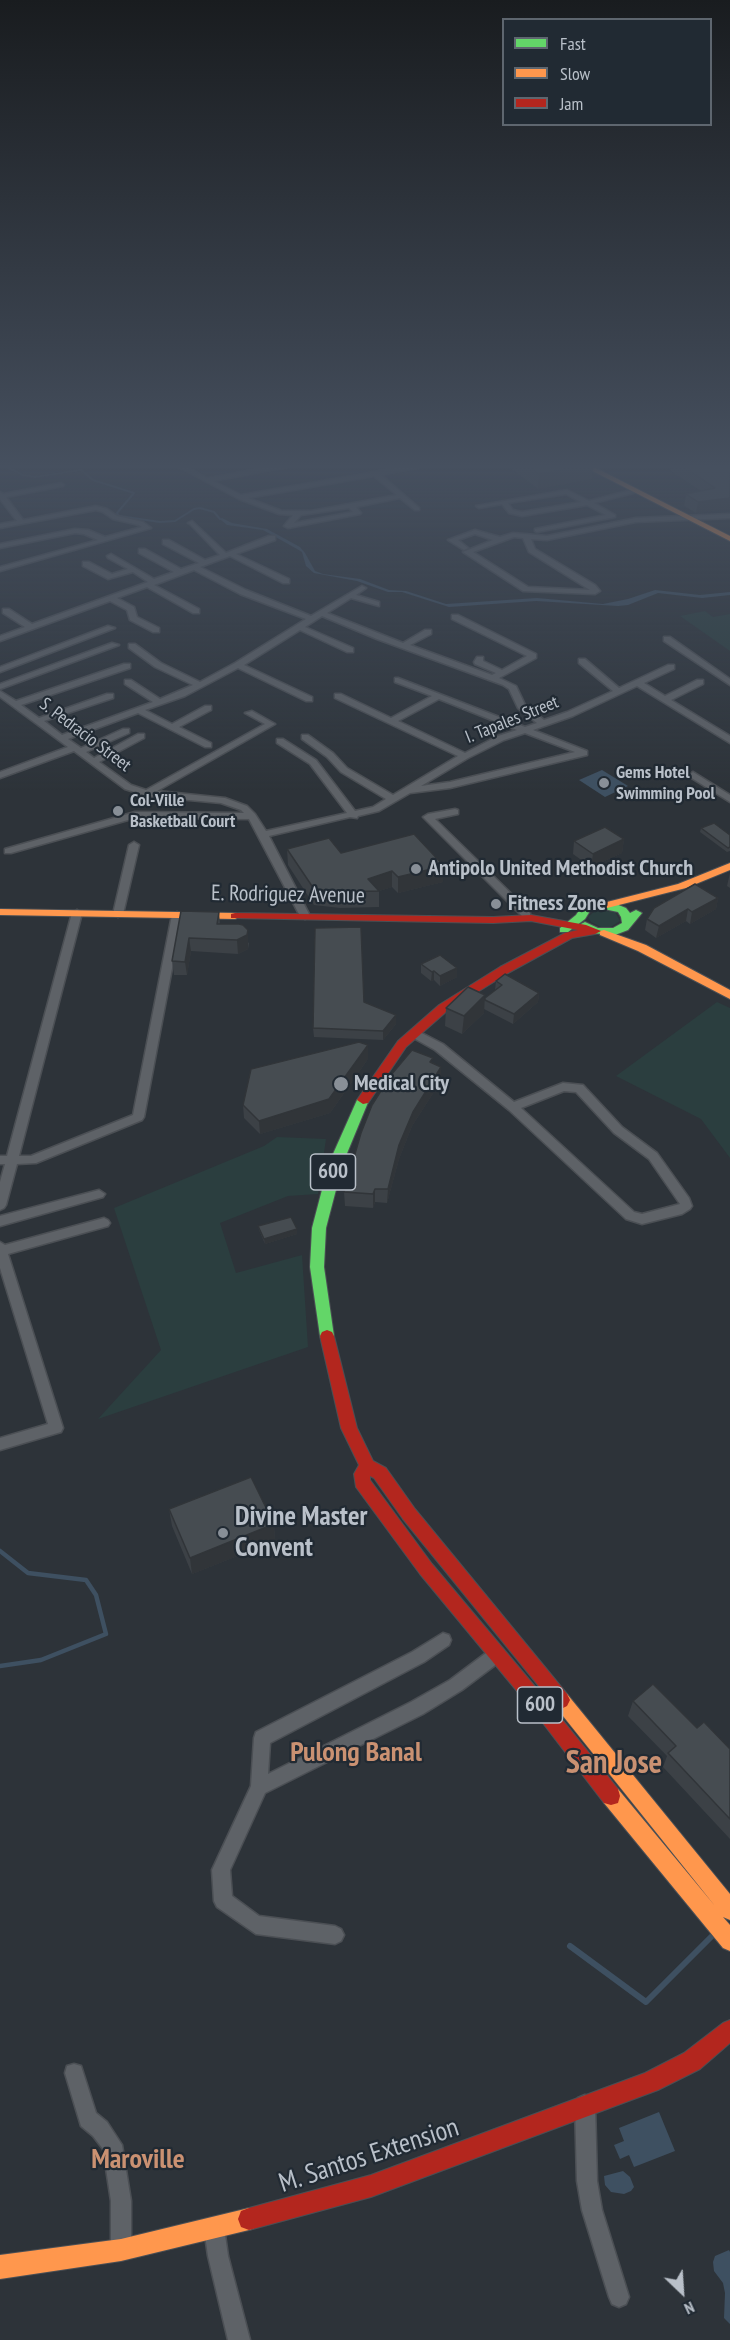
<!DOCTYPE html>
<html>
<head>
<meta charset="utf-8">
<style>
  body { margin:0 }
  #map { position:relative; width:730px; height:2340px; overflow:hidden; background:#2d3339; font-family:"PT Sans Narrow",sans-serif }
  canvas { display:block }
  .legend { position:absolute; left:502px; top:18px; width:210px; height:108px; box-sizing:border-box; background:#212a33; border:2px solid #5e666f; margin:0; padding:8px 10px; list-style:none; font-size:18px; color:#b9c0c9 }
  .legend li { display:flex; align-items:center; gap:12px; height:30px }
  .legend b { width:30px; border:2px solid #5e666f }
  .north { position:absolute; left:652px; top:2262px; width:60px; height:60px; -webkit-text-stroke:4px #212a33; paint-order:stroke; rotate:155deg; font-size:16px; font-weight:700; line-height:24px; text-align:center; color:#b9c0c9 }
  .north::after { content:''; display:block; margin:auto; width:21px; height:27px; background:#b9c0c9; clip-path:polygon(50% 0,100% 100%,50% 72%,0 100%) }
</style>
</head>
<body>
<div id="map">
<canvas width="730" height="2340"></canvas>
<ul class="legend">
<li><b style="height:8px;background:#63d668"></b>Fast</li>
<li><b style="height:8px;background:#ff974d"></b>Slow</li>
<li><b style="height:8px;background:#b3261e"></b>Jam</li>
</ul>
<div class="north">N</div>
</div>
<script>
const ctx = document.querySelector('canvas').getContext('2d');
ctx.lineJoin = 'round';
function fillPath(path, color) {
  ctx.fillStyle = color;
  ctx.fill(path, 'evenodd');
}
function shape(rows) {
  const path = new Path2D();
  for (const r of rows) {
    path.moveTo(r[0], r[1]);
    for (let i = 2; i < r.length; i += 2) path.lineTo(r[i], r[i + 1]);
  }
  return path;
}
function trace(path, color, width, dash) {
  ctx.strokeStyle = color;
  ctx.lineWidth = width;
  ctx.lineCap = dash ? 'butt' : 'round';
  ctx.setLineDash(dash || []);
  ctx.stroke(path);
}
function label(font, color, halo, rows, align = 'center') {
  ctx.font = font + ' "PT Sans Narrow",sans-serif';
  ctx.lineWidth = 4.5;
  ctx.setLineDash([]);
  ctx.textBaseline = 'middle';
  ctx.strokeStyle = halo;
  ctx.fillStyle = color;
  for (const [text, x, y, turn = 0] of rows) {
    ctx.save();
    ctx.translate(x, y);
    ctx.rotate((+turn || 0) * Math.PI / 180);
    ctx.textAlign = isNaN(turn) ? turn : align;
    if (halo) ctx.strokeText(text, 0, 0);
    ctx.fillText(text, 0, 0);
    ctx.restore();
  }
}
fillPath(shape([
  [705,611,713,617,730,614,730,651,680,616],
  [596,910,615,912,620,921,609,928,601,927,591,922,588,917],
  [717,1002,730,1008,730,1158,701,1119,616,1076],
  [277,1137,326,1139,318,1194,288,1196,220,1223,236,1273,302,1255,308,1347,98,1419,161,1350,114,1208,264,1146]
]), '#2b3e3f');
fillPath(shape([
  [222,518,232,523,267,529,300,547,305,553,315,571,323,574,360,579,389,590,406,591,446,604,537,598,603,604,628,599,655,590,700,595,730,592,730,595,702,598,658,593,628,605,618,606,536,601,449,607,402,592,388,592,357,581,314,573,306,566,302,552,297,549,263,530,227,525,220,519],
  [602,770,628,786,605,797,579,780],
  [659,2112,675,2151,634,2167,629,2155,620,2159,614,2145,624,2141,619,2128],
  [623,2171,630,2177,634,2187,631,2191,624,2194,611,2192,605,2185,604,2176],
  [729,2250,730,2252,730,2324,724,2318,725,2293,723,2283,714,2271,713,2262,715,2256]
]), '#3e5061');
trace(shape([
  [0,464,23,475,35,477,81,470,93,480,134,493,117,513,119,516,160,522,175,521,194,509,200,508,214,512,220,519]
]), '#3e5061', 2);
trace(shape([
  [0,1551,28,1573,86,1580,96,1595,106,1634,41,1660,0,1666]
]), '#3e5061', 4.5);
trace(shape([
  [570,1946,646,2002,711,1937]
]), '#3e5061', 6);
const street = shape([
  [171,463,180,463,207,478,293,463,309,463,213,481,241,495,426,463,442,463,381,475,419,508,419,510,415,510,400,498,356,507,361,513,360,514,288,528,284,526,293,515,279,514,239,499,171,463],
  [374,476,397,495,311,511,282,511,248,498,374,476],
  [349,508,353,512,294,523,301,515,349,508],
  [61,483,64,485,63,486,6,497,23,520,96,506,107,509,117,516,143,522,151,528,0,571,0,567,98,540,84,534,75,533,0,548,0,544,75,529,88,530,105,537,142,527,139,525,113,519,103,512,96,510,0,528,0,524,17,521,0,499,0,492,3,494,61,483],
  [635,489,637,490,637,492,594,503,615,515,615,517,537,532,535,531,535,529,606,515,587,505,522,516,509,513,502,504,479,508,476,506,567,490,589,501,635,489],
  [566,494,581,502,522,512,513,510,508,503,566,494],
  [730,514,730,518,636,522,547,540,531,539,535,549,595,585,600,591,595,594,523,591,463,552,493,540,475,534,458,540,468,548,464,550,448,540,475,530,500,537,513,533,547,536,636,518,730,514],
  [514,537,523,538,529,552,590,590,528,587,473,552,514,537],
  [192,521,226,553,269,536,275,536,275,540,236,554,289,579,289,583,283,583,230,556,200,567,246,590,311,616,362,586,366,588,356,595,379,602,379,606,351,598,327,613,403,643,425,630,431,630,431,634,410,645,492,675,496,673,475,664,474,662,477,657,483,657,483,661,502,670,527,656,452,619,452,615,458,615,536,654,536,658,499,678,516,686,525,705,544,720,567,712,613,691,579,663,579,659,585,659,619,688,668,665,674,665,674,669,644,683,665,696,697,680,703,680,703,684,671,700,730,736,730,743,637,686,573,716,533,730,587,751,587,755,450,788,410,793,379,811,358,816,357,818,350,817,269,836,310,916,305,919,300,916,249,819,135,818,11,853,5,853,5,849,135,812,244,813,241,810,221,803,147,796,125,789,74,751,0,778,0,772,68,747,0,697,0,691,16,701,124,664,130,664,130,668,21,705,39,718,107,694,113,694,113,698,44,721,62,735,153,702,125,684,125,680,131,680,160,699,193,685,155,667,129,648,129,644,135,644,161,663,200,682,235,663,306,619,240,594,194,570,154,585,199,609,199,613,193,613,147,587,117,598,134,607,137,617,159,628,159,632,153,632,130,620,127,610,110,601,0,641,0,636,25,627,3,613,3,609,9,609,32,624,148,582,133,572,108,579,83,566,83,562,89,562,112,574,128,569,108,558,107,556,111,554,154,579,174,572,139,553,139,549,145,549,181,569,199,563,163,544,163,540,169,540,205,560,220,555,190,524,188,523,192,521],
  [322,616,377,639,503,685,509,689,518,708,537,723,525,727,398,678,395,678,395,682,432,696,391,718,341,694,335,694,335,698,458,756,393,795,347,768,333,753,308,735,302,735,302,739,327,757,341,772,386,799,373,807,355,811,316,760,283,739,277,739,277,743,310,764,347,813,266,831,255,814,247,806,225,798,157,791,275,724,252,711,245,713,265,724,146,790,131,785,99,762,144,738,144,734,138,734,94,758,86,752,129,733,129,729,123,729,81,748,68,739,138,713,205,747,211,747,211,743,179,727,211,710,211,706,205,706,172,724,145,710,185,696,238,668,306,701,312,701,312,697,244,665,300,630,347,652,353,652,353,648,305,627,322,616],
  [439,699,517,730,498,736,465,753,398,721,439,699],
  [525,733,575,752,450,782,421,786,468,758,504,740,525,733],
  [108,626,115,628,0,672,0,667,108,626],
  [664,637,670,637,730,679,730,685,664,641,664,637],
  [112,643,119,645,0,689,0,684,112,643],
  [693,772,730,795,730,802,690,777,689,775,693,772],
  [455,809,458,810,458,814,435,819,530,912,530,916,522,916,423,817,428,814,455,809],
  [134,842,139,845,123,914,118,917,113,914,129,845,134,842],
  [77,910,82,913,19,1156,31,1156,133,1115,172,915,177,912,182,915,144,1117,142,1120,36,1163,17,1164,6,1205,4,1208,0,1210,0,1182,5,1164,0,1164,0,1156,7,1156,72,913,77,910],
  [414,1029,443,1044,514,1102,563,1083,583,1085,622,1127,657,1153,689,1198,692,1206,690,1209,682,1214,642,1224,626,1219,509,1110,435,1050,410,1036,409,1033,414,1029],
  [564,1091,576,1092,614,1133,649,1159,680,1204,642,1214,634,1212,521,1108,564,1091],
  [99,1190,105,1194,103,1197,0,1226,0,1216,99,1190],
  [104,1218,108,1220,110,1223,108,1226,8,1254,63,1428,61,1432,0,1450,0,1438,48,1424,0,1268,0,1242,5,1245,104,1218],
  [443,1633,449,1635,451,1640,449,1645,424,1662,270,1743,268,1774,411,1702,450,1680,490,1650,496,1648,502,1650,504,1655,502,1660,462,1690,423,1714,265,1793,230,1870,232,1896,259,1916,335,1926,341,1929,344,1935,341,1941,335,1944,256,1934,217,1907,214,1901,212,1870,251,1786,254,1738,256,1732,412,1652,443,1633],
  [74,2064,81,2066,96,2113,107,2122,122,2145,131,2201,131,2250,128,2257,121,2260,114,2257,111,2250,111,2201,103,2149,93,2136,81,2126,65,2073,67,2066,74,2064],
  [585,2095,592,2098,595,2105,597,2181,602,2210,629,2297,626,2304,619,2307,612,2304,609,2297,582,2210,577,2181,575,2105,578,2098,585,2095],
  [214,2218,221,2221,224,2228,228,2256,250,2340,228,2340,208,2256,204,2228,207,2221,214,2218]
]);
const fast = shape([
  [598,902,616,904,626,908,630,913,636,910,642,913,628,930,615,935,591,933,579,925,585,922,598,928,613,928,622,923,621,917,618,912,599,908,590,911,585,919,568,932,560,932,560,928,576,915,581,907,598,902],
  [363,1096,369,1100,343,1163,326,1228,324,1267,334,1336,332,1340,327,1342,322,1340,320,1336,310,1267,312,1228,329,1163,357,1100,363,1096]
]);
const slow = shape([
  [577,463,586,463,730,536,730,541,577,463],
  [730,863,730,870,686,888,607,908,601,905,603,903,678,884,730,863],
  [0,909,235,913,241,916,235,919,0,915,0,909],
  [604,930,646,945,730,990,730,999,638,951,600,935,600,931,604,930],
  [561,1691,567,1694,730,1894,730,1920,723,1917,730,1925,730,1951,723,1948,604,1803,602,1796,604,1789,611,1787,618,1789,715,1906,555,1706,552,1700,555,1694,561,1691],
  [249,2208,257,2211,260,2219,257,2227,249,2230,121,2261,0,2279,0,2255,121,2239,249,2208]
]);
const jam = shape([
  [235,913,493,917,531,915,586,925,601,931,595,934,572,938,508,973,447,1011,406,1047,368,1103,363,1104,357,1100,398,1041,439,1005,500,967,565,933,578,930,531,921,493,923,231,918,231,914,235,913],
  [327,1330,332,1332,334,1336,357,1428,373,1461,386,1468,415,1509,567,1694,570,1700,567,1706,561,1709,555,1706,403,1519,374,1478,370,1476,370,1480,432,1564,548,1702,618,1789,620,1796,618,1803,611,1805,604,1803,536,1714,420,1574,356,1487,354,1474,359,1465,341,1428,320,1336,322,1332,327,1330],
  [730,2020,730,2043,700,2069,658,2090,371,2197,249,2230,241,2227,238,2219,241,2211,249,2208,371,2175,645,2073,684,2053,723,2023,730,2020]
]);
trace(street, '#4b4f54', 3);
trace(fast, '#4b4f54', 2);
trace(slow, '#4b4f54', 2);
trace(jam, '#4b4f54', 2);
fillPath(street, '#5e6267');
fillPath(fast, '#63d668');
fillPath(slow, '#ff974d');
fillPath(jam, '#b3261e');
fillPath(shape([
  [504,463,591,463,593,464,592,479,538,489],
  [672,463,730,463,730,509,696,513,684,506,686,494,701,491,671,471],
  [701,828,730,835,730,851,727,852,700,832],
  [624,839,622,853,591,867,573,854,574,841],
  [287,849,341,853,443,882,398,893,392,887,379,891,379,907,340,908,314,905,288,865],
  [730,873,730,888,727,886],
  [718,898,716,909,690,924,686,921,656,938,645,930,647,919],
  [181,911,219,912,220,924,249,943,248,949,238,954,191,951,187,975,174,975,172,961],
  [421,964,457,977,440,986,434,980,431,981,421,973],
  [496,981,539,993,538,1002,513,1024,484,1009,484,1013,462,1034,445,1026,446,1008,485,998,495,990],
  [364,1002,396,1024,383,1040,314,1037,313,1028],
  [368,1059,330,1113,260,1134,244,1118,243,1105],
  [432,1063,441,1081,412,1126,399,1159,387,1203,375,1202,373,1208,345,1206,344,1192],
  [258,1226,297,1234,265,1244,259,1230],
  [169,1509,274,1524,275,1541,192,1574,172,1526],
  [633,1701,730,1749,730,1839,663,1767,667,1756,628,1716]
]), '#3c4146');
fillPath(shape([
  [593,464,592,479,538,489,539,474],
  [730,498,730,509,696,513,698,502],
  [624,839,622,853,591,867,593,854],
  [444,866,443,882,398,893,398,877],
  [392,871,392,887,379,891,368,879],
  [718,898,716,909,690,924,692,912],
  [688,909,686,921,656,938,659,926],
  [248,930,248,949,238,954,237,940],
  [189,938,191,951,187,975,185,962],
  [457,968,457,977,440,986,440,976],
  [434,971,434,980,431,981,432,972],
  [539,993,538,1002,513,1024,514,1014],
  [485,995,484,1013,462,1034,464,1016],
  [396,1015,396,1024,383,1040,383,1031],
  [368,1045,368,1059,330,1113,260,1134,259,1121],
  [441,1067,441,1081,412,1126,399,1159,387,1203,388,1189,399,1145,413,1112],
  [375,1189,375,1202,373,1208,373,1194],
  [297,1229,297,1234,265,1244,264,1239],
  [274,1524,275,1541,192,1574,190,1558]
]), '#313539');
const building = shape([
  [524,463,591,463,593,464,539,474,524,463],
  [678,463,730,463,730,498,698,502,686,494,715,488,678,463],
  [714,823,730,835,730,847,728,848,701,828,714,823],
  [605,827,624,839,593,854,574,841,605,827],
  [414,834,444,866,398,877,392,871,368,879,379,891,340,892,314,889,287,849,329,838,341,853,414,834],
  [695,884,718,898,692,912,688,909,659,926,647,919,654,908,695,884],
  [181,911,219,912,217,924,239,924,243,925,248,930,247,935,237,940,189,938,185,962,172,961,181,911],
  [361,927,364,1002,396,1015,383,1031,313,1028,315,928,361,927],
  [440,955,457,968,440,976,434,971,432,972,421,964,440,955],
  [505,974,539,993,514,1014,485,1000,485,998,502,985,496,981,505,974],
  [468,987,485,995,464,1016,446,1008,468,987],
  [359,1042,368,1045,329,1099,259,1121,243,1105,251,1069,359,1042],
  [412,1050,433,1058,430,1062,441,1067,413,1112,399,1145,388,1189,375,1189,373,1194,344,1192,361,1133,372,1105,391,1075,412,1050],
  [291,1217,297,1229,264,1239,258,1226,291,1217],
  [251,1477,274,1524,190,1558,169,1509,251,1477],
  [653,1684,697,1728,704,1722,730,1749,730,1819,668,1753,676,1746,633,1701,653,1684]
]);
fillPath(building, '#464c51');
trace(building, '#313539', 1.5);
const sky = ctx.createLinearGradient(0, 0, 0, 791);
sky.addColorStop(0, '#191c1f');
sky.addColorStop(0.59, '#46505f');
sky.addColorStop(1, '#46505f00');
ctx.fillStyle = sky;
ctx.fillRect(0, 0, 730, 791);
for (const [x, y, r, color] of [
  [604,783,6,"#888f97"],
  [118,811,6,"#888f97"],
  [416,869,6,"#888f97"],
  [496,904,6,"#888f97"],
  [341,1084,8,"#888f97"],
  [223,1533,6,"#888f97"]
]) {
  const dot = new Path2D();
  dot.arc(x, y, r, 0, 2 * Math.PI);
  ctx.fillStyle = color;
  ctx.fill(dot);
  trace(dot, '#212a33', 2);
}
label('18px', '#b9c0c9', '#212a33', [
  ["I. Tapales Street",512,720,-22],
  ["S. Pedracio Street",85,735,37]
]);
label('bold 18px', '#b9c0c9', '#212a33', [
  ["Gems Hotel",616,773],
  ["Swimming Pool",616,794],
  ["Col-Ville",130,801],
  ["Basketball Court",130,822]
], 'left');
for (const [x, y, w] of [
  [333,1172,45],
  [540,1705,45]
]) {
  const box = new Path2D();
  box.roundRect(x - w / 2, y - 18, w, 36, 4.5);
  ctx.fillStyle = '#212a33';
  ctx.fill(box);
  trace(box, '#b9c0c9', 1.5);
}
label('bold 21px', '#b9c0c9', null, [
  ["600",333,1172],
  ["600",540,1705]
]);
label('bold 22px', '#b9c0c9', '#212a33', [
  ["Antipolo United Methodist Church",428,869],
  ["Fitness Zone",508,904],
  ["Medical City",354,1084]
], 'left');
label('22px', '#b9c0c9', '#212a33', [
  ["E. Rodriguez Avenue",288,895,1]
]);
label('bold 27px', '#b9c0c9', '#212a33', [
  ["Divine Master",235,1517],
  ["Convent",235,1548]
], 'left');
label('27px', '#b9c0c9', '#212a33', [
  ["M. Santos Extension",369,2156,-18]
]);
label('bold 28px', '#ca9172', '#212a33', [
  ["Pulong Banal",356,1753],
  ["Maroville",138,2160]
]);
label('bold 32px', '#ca9172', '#212a33', [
  ["San Jose",614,1764]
]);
</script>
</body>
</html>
